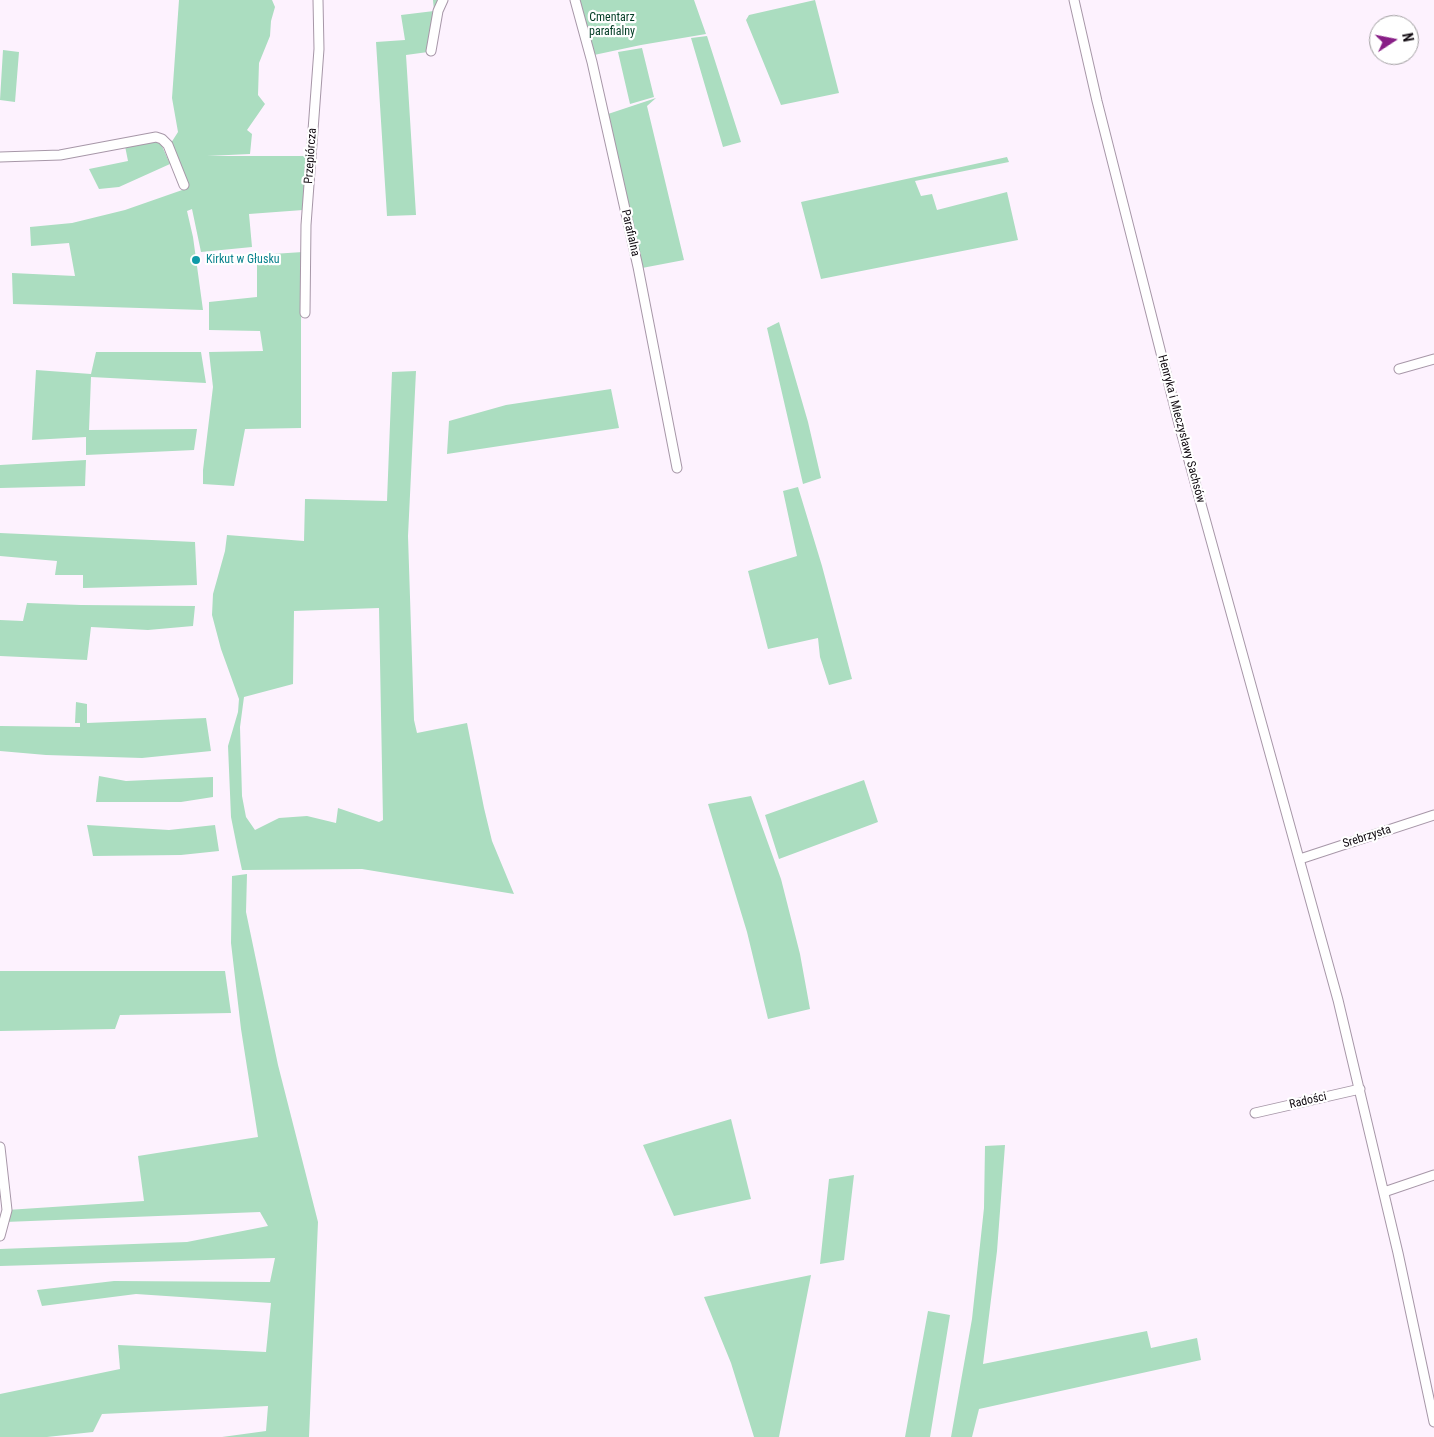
<!DOCTYPE html>
<html>
<head>
<meta charset="utf-8">
<style>
  body { margin:0 }
  #map { position:relative; width:1434px; height:1437px; overflow:hidden; background:#fdf2fe; font-family:"Roboto Condensed",sans-serif }
  canvas { display:block }
  .north { position:absolute; left:1369px; top:15px; width:50px; height:50px; box-sizing:border-box; background:#fff; border:1px solid #9f9d9f; border-radius:50%; rotate:79deg; font-size:14px; font-weight:700; line-height:20px; text-align:center; color:#100a10 }
  .north::after { content:''; display:block; margin:auto; width:18px; height:22px; background:#881f86; clip-path:polygon(50% 0,100% 100%,50% 72%,0 100%) }
</style>
</head>
<body>
<div id="map">
<canvas width="1434" height="1437"></canvas>
<div class="north">N</div>
</div>
<script>
const ctx = document.querySelector('canvas').getContext('2d');
ctx.lineJoin = 'round';
function fillPath(path, color) {
  ctx.fillStyle = color;
  ctx.fill(path, 'evenodd');
}
function shape(rows) {
  const path = new Path2D();
  for (const r of rows) {
    path.moveTo(r[0], r[1]);
    for (let i = 2; i < r.length; i += 2) path.lineTo(r[i], r[i + 1]);
  }
  return path;
}
function trace(path, color, width, dash) {
  ctx.strokeStyle = color;
  ctx.lineWidth = width;
  ctx.lineCap = dash ? 'butt' : 'round';
  ctx.setLineDash(dash || []);
  ctx.stroke(path);
}
function label(font, color, halo, rows, align = 'center') {
  ctx.font = font + ' "Roboto Condensed",sans-serif';
  ctx.lineWidth = 4.5;
  ctx.setLineDash([]);
  ctx.textBaseline = 'middle';
  ctx.strokeStyle = halo;
  ctx.fillStyle = color;
  for (const [text, x, y, turn = 0] of rows) {
    ctx.save();
    ctx.translate(x, y);
    ctx.rotate((+turn || 0) * Math.PI / 180);
    ctx.textAlign = isNaN(turn) ? turn : align;
    if (halo) ctx.strokeText(text, 0, 0);
    ctx.fillText(text, 0, 0);
    ctx.restore();
  }
}
fillPath(shape([
  [179,0,272,0,275,7,271,21,270,36,259,63,258,95,265,104,247,130,252,134,250,154,207,156,307,156,303,210,249,214,252,247,201,252,192,209,187,211,193,237,203,310,13,304,12,273,75,276,69,243,31,246,30,227,72,223,125,210,188,188,178,157,171,143,178,132,172,98],
  [433,0,440,0,428,52,406,55,416,215,387,216,376,42,405,40,401,15,434,11],
  [579,0,694,0,706,34,641,45,594,55],
  [815,0,839,93,781,105,746,20,749,15],
  [707,36,741,142,723,147,691,38],
  [642,48,654,97,630,104,618,52],
  [3,50,19,52,15,102,0,100],
  [656,98,647,106,684,260,642,268,608,114],
  [145,142,158,142,162,146,170,164,119,187,99,189,89,169,128,161,125,146],
  [1007,157,1009,162,915,181,921,196,932,194,937,210,1007,192,1018,240,821,279,801,202],
  [303,252,301,321,301,428,245,429,234,486,203,484,203,470,213,387,209,352,263,351,260,331,209,330,209,302,257,297,257,255],
  [779,322,808,422,821,478,803,484,767,328],
  [96,352,201,352,206,383,91,377,89,430,197,429,194,450,86,455,86,437,32,440,36,370,91,374],
  [416,371,408,536,414,720,417,733,467,723,484,808,492,841,514,894,362,869,242,870,237,847,231,817,228,746,238,712,239,699,221,649,212,615,213,594,225,551,227,535,304,541,305,499,387,501,392,372],
  [379,608,383,820,379,822,338,808,336,823,307,816,279,818,255,830,246,817,242,796,240,727,244,697,293,684,294,611],
  [611,389,619,428,447,454,449,421,506,405],
  [86,460,85,486,0,488,0,465],
  [798,487,822,566,852,679,829,685,820,657,818,638,768,649,748,571,797,556,783,491],
  [0,533,195,542,197,585,83,588,83,575,55,575,57,561,0,556],
  [27,603,81,605,195,606,193,626,148,630,91,627,87,660,0,656,0,620,23,621],
  [76,702,87,704,87,723,206,718,211,751,142,758,46,755,0,751,0,726,80,727,80,723,75,723],
  [99,776,126,781,213,777,213,797,181,802,96,802],
  [864,780,878,822,779,859,765,815],
  [751,796,781,879,800,954,810,1009,768,1019,747,932,708,804],
  [87,825,169,830,215,825,219,851,181,855,93,856],
  [247,874,246,912,278,1065,318,1222,309,1437,222,1437,266,1431,268,1406,102,1414,93,1432,47,1437,0,1437,0,1394,120,1369,118,1345,266,1352,271,1303,136,1294,42,1306,37,1290,114,1281,270,1282,275,1258,0,1266,0,1249,187,1242,268,1226,260,1212,5,1222,7,1210,144,1201,138,1156,258,1137,241,1029,231,943,232,876],
  [0,971,225,971,231,1013,120,1015,115,1029,0,1031],
  [731,1119,751,1199,674,1216,643,1145],
  [1005,1145,997,1251,983,1364,1147,1331,1151,1348,1197,1338,1201,1360,979,1409,972,1437,951,1437,972,1319,984,1208,985,1146],
  [854,1175,844,1260,820,1264,829,1179],
  [811,1275,779,1437,754,1437,731,1363,704,1297],
  [928,1311,950,1315,930,1437,905,1437]
]), '#abddc0');
const minor = shape([
  [575,0,592,62,638,267,677,468],
  [1074,0,1097,101,1180,428,1338,1000,1398,1253,1434,1422],
  [431,51,438,11,443,0],
  [0,157,60,155,156,137,162,139,168,145,184,185],
  [305,313,306,225,319,49,318,0],
  [1399,369,1434,359],
  [1300,859,1434,815],
  [1255,1113,1360,1089],
  [0,1147,7,1210,0,1236],
  [1384,1192,1434,1175]
]);
trace(minor, '#a797a8', 11);
trace(minor, '#fff', 9);
for (const [x, y, r, color] of [
  [196,260,5,"#0f9aa8"]
]) {
  const dot = new Path2D();
  dot.arc(x, y, r, 0, 2 * Math.PI);
  ctx.fillStyle = color;
  ctx.fill(dot);
  trace(dot, '#fff', 2);
}
label('12px', '#023c24', '#fff', [
  ["Cmentarz",612,18],
  ["parafialny",612,32]
]);
label('12px', '#100a10', '#fff', [
  ["Przepiórcza",311,156,-86],
  ["Parafialna",630,233,77],
  ["Henryka i Mieczysławy Sachsów",1181,429,75],
  ["Srebrzysta",1367,837,-18],
  ["Radości",1308,1101,-13]
]);
label('12px', '#0d838f', '#fff', [
  ["Kirkut w Głusku",206,260]
], 'left');
</script>
</body>
</html>
